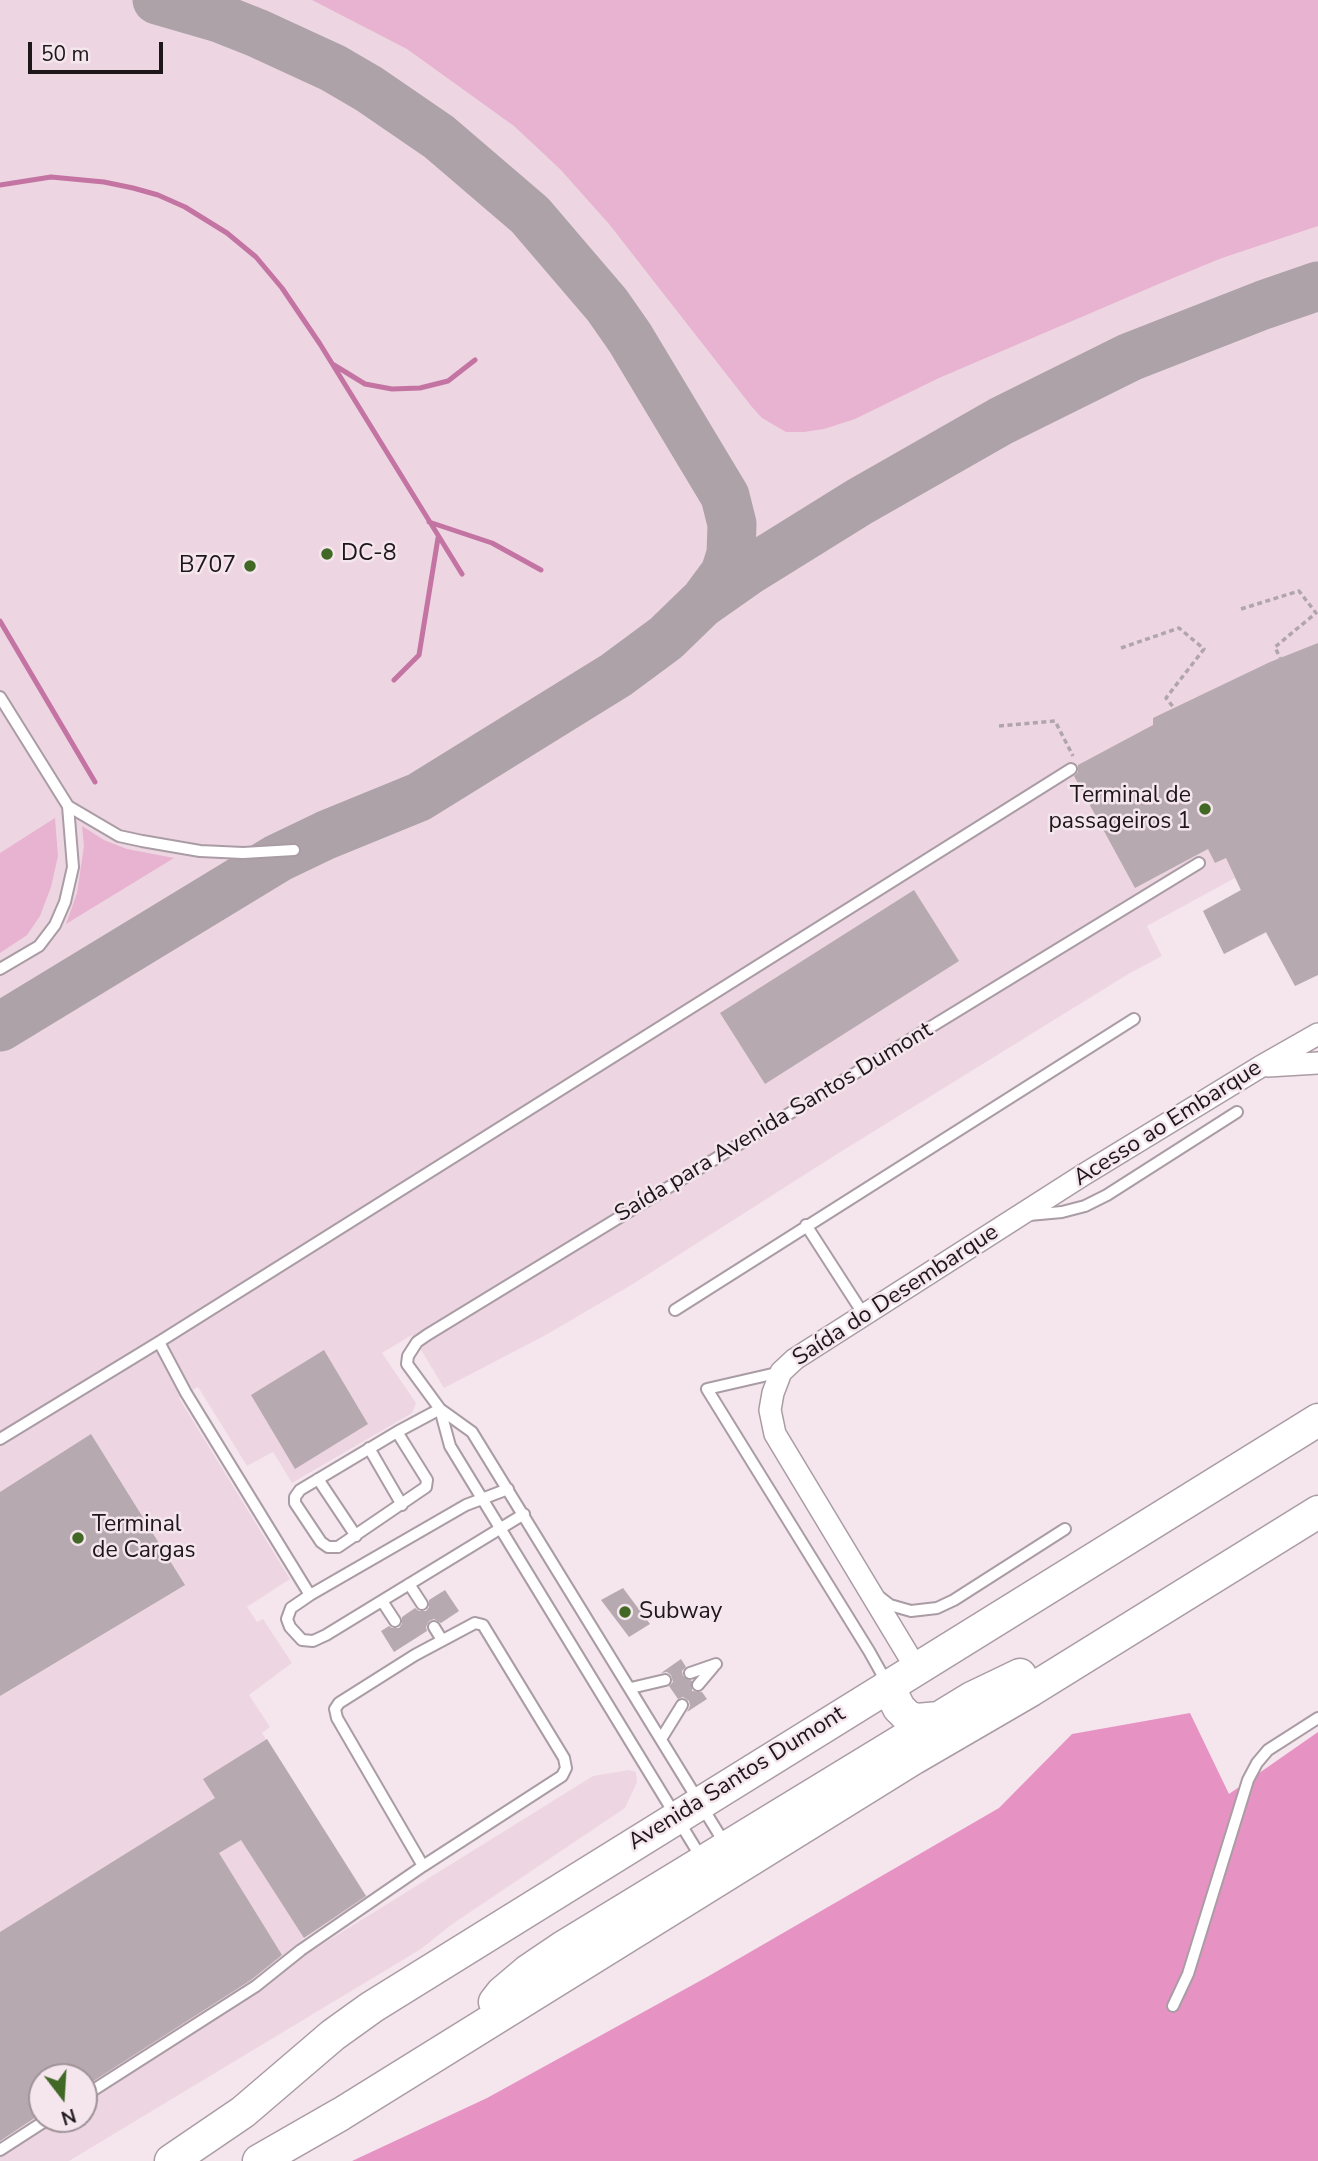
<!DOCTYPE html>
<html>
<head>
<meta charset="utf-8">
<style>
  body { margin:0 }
  #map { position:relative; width:1318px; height:2161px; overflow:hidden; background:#f5e6ee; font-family:"Nunito Sans",sans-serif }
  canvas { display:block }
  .north { position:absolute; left:28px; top:2063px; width:70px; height:70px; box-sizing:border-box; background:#f5e6ee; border:2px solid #9f9399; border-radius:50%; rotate:163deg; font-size:19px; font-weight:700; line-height:28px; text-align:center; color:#1d171a }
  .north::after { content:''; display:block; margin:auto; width:24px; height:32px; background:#416925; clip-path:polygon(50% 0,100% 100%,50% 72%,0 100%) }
  .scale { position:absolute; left:28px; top:42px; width:135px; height:32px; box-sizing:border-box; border:4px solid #1d171a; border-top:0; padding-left:9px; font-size:21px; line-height:24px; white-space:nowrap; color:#1d171a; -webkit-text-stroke:5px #f5e6ee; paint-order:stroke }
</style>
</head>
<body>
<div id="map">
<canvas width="1318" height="2161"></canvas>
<div class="north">N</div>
<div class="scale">50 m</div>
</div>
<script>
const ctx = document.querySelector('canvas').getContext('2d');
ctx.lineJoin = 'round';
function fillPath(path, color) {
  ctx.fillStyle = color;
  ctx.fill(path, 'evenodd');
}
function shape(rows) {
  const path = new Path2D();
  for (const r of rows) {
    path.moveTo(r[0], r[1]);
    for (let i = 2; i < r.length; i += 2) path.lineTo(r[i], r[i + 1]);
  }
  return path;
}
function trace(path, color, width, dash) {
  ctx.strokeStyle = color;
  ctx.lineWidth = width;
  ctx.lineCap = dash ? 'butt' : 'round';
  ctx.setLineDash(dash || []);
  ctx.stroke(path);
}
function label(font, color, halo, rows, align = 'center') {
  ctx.font = font + ' "Nunito Sans",sans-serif';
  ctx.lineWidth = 5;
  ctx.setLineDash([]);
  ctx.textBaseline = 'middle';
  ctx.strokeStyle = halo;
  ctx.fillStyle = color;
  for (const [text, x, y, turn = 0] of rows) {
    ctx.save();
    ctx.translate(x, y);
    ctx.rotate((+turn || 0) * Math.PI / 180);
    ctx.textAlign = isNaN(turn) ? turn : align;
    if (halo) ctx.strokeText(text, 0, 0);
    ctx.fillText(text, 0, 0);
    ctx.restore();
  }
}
fillPath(shape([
  [0,0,1318,0,1318,975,1295,986,1266,933,1224,954,1203,911,1241,891,1235,878,1147,926,1162,956,1130,973,834,1156,633,1284,544,1336,444,1388,412,1335,382,1353,416,1403,412,1413,292,1483,273,1452,247,1466,198,1387,179,1398,290,1579,247,1607,257,1622,263,1619,292,1663,249,1695,270,1727,262,1733,368,1898,304,1938,298,1944,305,1955,593,1776,629,1770,636,1772,637,1782,625,1808,451,1925,421,1949,69,2161,0,2161],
  [42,2077,84,2077,84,2119,42,2119]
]), '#edd6e2');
fillPath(shape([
  [312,0,1318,0,1318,226,1222,258,1161,283,939,378,855,419,824,429,804,432,786,432,762,418,752,407,609,224,560,169,514,126,407,49],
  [55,818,58,856,51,887,40,916,27,935,0,953,0,853],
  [82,826,104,840,127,849,174,858,66,924,77,893,84,846]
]), '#e8b3d0');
fillPath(shape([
  [1190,1713,1229,1794,1318,1732,1318,2161,352,2161,487,2098,707,1977,999,1808,1072,1734]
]), '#e693c3');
trace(shape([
  [0,185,51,177,104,182,133,188,158,195,185,207,227,233,256,257,282,288,320,344,462,574],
  [334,365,365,384,392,389,420,388,448,381,475,360],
  [429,522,492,543,541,570],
  [0,621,95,782],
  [394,680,419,655,438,538]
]), '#c474a3', 5);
trace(shape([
  [157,0,219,18,257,33,333,68,369,89,439,137,530,215,607,305,630,338,725,496,732,524,731,554,725,573,705,600],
  [0,1027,278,858,326,835,419,797,616,675,666,638,701,604,748,571,859,502,1001,421,1130,357,1263,305,1318,286]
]), '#aea2a9', 49);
fillPath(shape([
  [1318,643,1318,975,1295,986,1266,932,1224,954,1203,911,1241,890,1226,858,1215,863,1208,849,1135,888,1074,776,1078,772,1078,765,1153,725,1153,718,1270,662],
  [914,890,959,961,765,1084,720,1013],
  [324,1350,368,1424,295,1469,251,1395],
  [91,1434,185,1585,0,1696,0,1492],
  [623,1588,650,1624,629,1637,601,1600],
  [445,1590,459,1611,441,1623,434,1619,429,1621,426,1627,427,1631,394,1652,381,1631,389,1626,392,1628,399,1628,402,1624,402,1617,415,1608,419,1611,426,1611,429,1607,429,1600],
  [681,1659,686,1667,682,1671,683,1676,692,1681,692,1691,702,1692,707,1699,687,1712,690,1706,689,1701,683,1697,678,1699,669,1686,673,1682,671,1675,667,1672,661,1673],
  [267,1739,366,1896,304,1938,241,1840,219,1853,282,1955,251,1980,84,2087,84,2077,42,2077,42,2113,0,2141,0,1932,215,1798,203,1779]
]), '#b7a9b0');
const lane = shape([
  [0,697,68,806,73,867,65,902,55,925,39,946,0,969],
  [68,806,119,836,142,841,200,851,243,853,294,850],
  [1029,1215,1062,1212,1085,1206,1107,1195,1237,1112],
  [806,1225,864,1315],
  [675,1310,1134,1019],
  [159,1342,186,1393,310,1595],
  [781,1372,707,1389,869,1651,887,1683],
  [440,1409,450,1446,702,1859],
  [397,1432,427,1480,426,1487,338,1547,328,1547,321,1542,295,1503,295,1497,300,1490,397,1432,440,1409],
  [0,1439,159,1342,1071,769],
  [369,1448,402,1505],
  [318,1479,356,1536],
  [508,1489,466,1505,310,1595,291,1608,287,1619,290,1627,302,1640,313,1641,326,1635,524,1514],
  [409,1584,422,1604],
  [881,1598,890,1605,911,1611,937,1608,954,1600,1065,1529],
  [382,1601,395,1621],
  [434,1627,442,1640],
  [690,1673,716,1664],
  [698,1685,714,1666],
  [631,1688,665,1680],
  [661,1739,682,1705],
  [725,1844,472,1432,440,1409,407,1364,408,1356,417,1342,427,1335,1199,863],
  [1173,2006,1188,1974,1248,1780,1257,1763,1268,1750,1318,1718],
  [84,2096,256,1986,301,1950,423,1866,562,1776,566,1768,564,1758,483,1625,475,1623,415,1655,339,1703,335,1709,337,1718,423,1866],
  [0,2150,48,2119]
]);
const street = shape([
  [1268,1066,1318,1063],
  [916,1668,775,1434,770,1410,773,1393,781,1372,795,1359,1083,1175,1260,1067,1318,1034]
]);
const secondary = shape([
  [888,1686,899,1708,908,1717,917,1720,939,1718],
  [495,2002,502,1993,528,1971,562,1948,972,1698,1020,1675],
  [171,2161,243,2112,333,2035,372,2007,1318,1420],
  [259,2161,341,2114,914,1758,1031,1690,1318,1512]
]);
trace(lane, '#aa9ca4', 14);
trace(street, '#aa9ca4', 24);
trace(secondary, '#aa9ca4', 35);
trace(shape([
  [1241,609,1299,591,1316,613,1275,647,1280,658],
  [1121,648,1179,628,1204,649,1166,698,1174,708],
  [999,726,1055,721,1073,756]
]), '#b1a5ac', 3.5, [5, 3.5]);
trace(lane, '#fff', 10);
trace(street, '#fff', 21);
trace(secondary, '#fff', 32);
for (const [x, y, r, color] of [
  [327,554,7,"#416925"],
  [250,566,7,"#416925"],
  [1205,809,7,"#416925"],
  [78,1538,7,"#416925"],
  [625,1612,7,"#416925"]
]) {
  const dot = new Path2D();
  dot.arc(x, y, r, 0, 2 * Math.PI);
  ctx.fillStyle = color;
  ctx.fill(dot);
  trace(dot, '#f5e6ee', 2.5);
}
label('23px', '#1d171a', '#f5e6ee', [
  ["DC-8",341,554],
  ["B707",236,566,"right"],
  ["Terminal de",1191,796,"right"],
  ["passageiros 1",1191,822,"right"],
  ["Terminal",92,1525],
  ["de Cargas",92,1551],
  ["Subway",639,1612]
], 'left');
label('23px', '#1d171a', '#f5e6ee', [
  ["Saída para Avenida Santos Dumont",774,1123,-31],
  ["Acesso ao Embarque",1168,1124,-32],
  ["Saída do Desembarque",896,1296,-33],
  ["Avenida Santos Dumont",737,1779,-32]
]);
</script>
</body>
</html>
